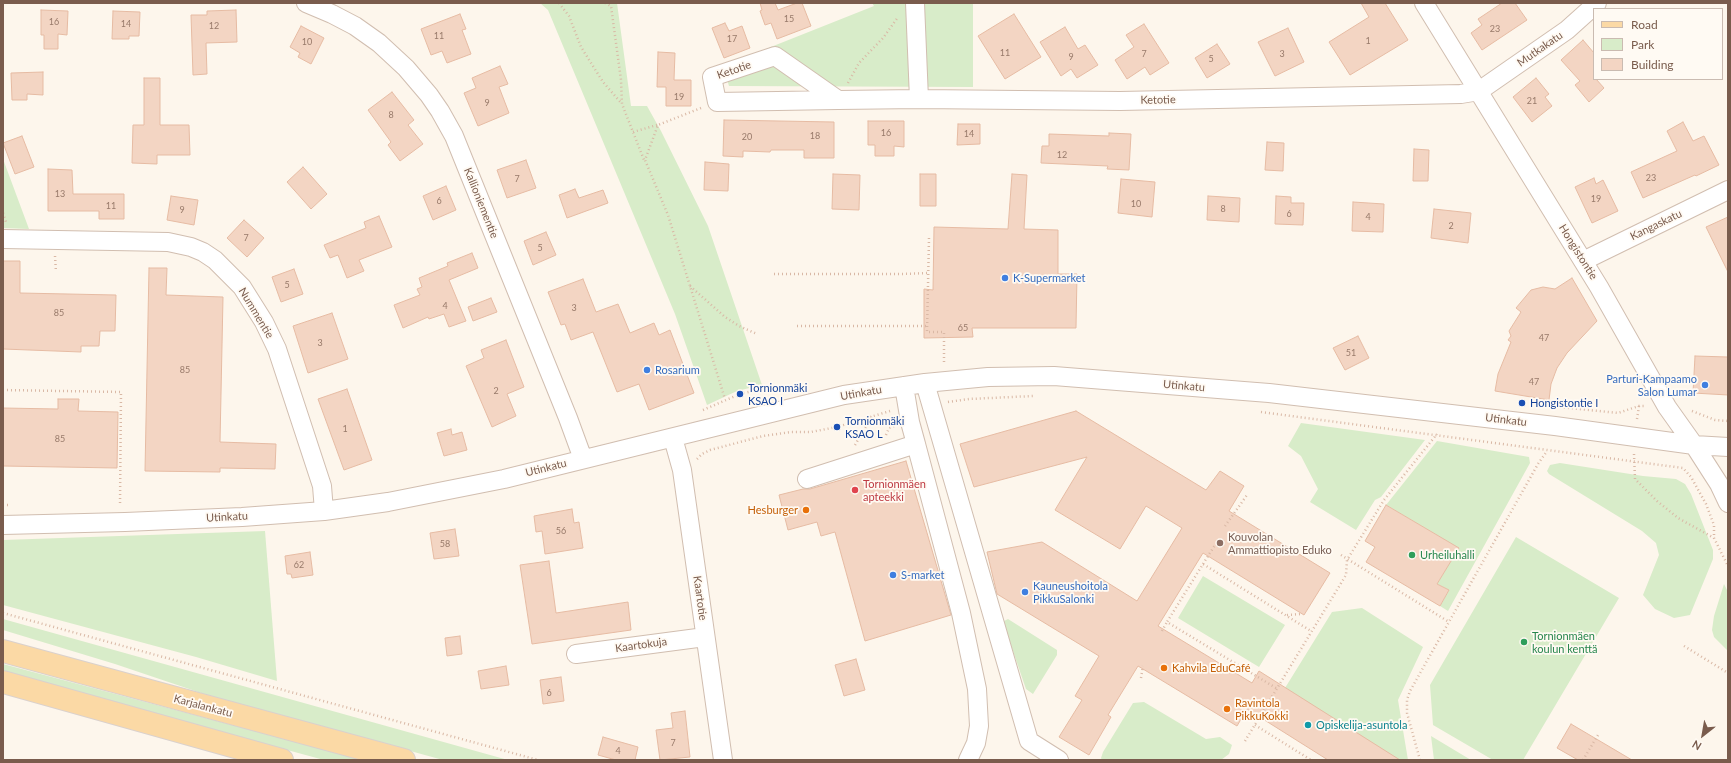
<!DOCTYPE html>
<html>
<head>
<meta charset="utf-8">
<style>
  body { margin:0 }
  #map { position:relative; width:1731px; height:763px; overflow:hidden; background:#fdf6ec; font-family:Lato,sans-serif }
  canvas { display:block }
  .frame { position:absolute; inset:0; border:4px solid #7a5c4d; pointer-events:none }
  .legend { position:absolute; left:1593px; top:8px; width:130px; height:72px; box-sizing:border-box; background:#fffaf3; border:1px solid #cabbb1; margin:0; padding:5px 7px; list-style:none; font-size:12px; color:#7a5c4d }
  .legend li { display:flex; align-items:center; gap:8px; height:20px }
  .legend b { width:20px; border:1px solid #cabbb1 }
  .north { position:absolute; left:1683px; top:715px; width:40px; height:40px; -webkit-text-stroke:3px #fffaf3; paint-order:stroke; rotate:211deg; font-size:11px; font-weight:700; line-height:16px; text-align:center; color:#7a5c4d }
  .north::after { content:''; display:block; margin:auto; width:14px; height:18px; background:#7a5c4d; clip-path:polygon(50% 0,100% 100%,50% 72%,0 100%) }
</style>
</head>
<body>
<div id="map">
<canvas width="1731" height="763"></canvas>
<div class="frame"></div>
<ul class="legend">
<li><b style="height:5px;background:#fbd9a5"></b>Road</li>
<li><b style="height:11px;background:#d8ecc9"></b>Park</li>
<li><b style="height:11px;background:#f3d5c3"></b>Building</li>
</ul>
<div class="north">N</div>
</div>
<script>
const ctx = document.querySelector('canvas').getContext('2d');
ctx.lineJoin = 'round';
function fillPath(path, color) {
  ctx.fillStyle = color;
  ctx.fill(path, 'evenodd');
}
function shape(rows) {
  const path = new Path2D();
  for (const r of rows) {
    path.moveTo(r[0], r[1]);
    for (let i = 2; i < r.length; i += 2) path.lineTo(r[i], r[i + 1]);
  }
  return path;
}
function trace(path, color, width, dash) {
  ctx.strokeStyle = color;
  ctx.lineWidth = width;
  ctx.lineCap = dash ? 'butt' : 'round';
  ctx.setLineDash(dash || []);
  ctx.stroke(path);
}
function label(font, color, halo, rows, align = 'center') {
  ctx.font = font + ' Lato,sans-serif';
  ctx.lineWidth = 3.5;
  ctx.setLineDash([]);
  ctx.textBaseline = 'middle';
  ctx.strokeStyle = halo;
  ctx.fillStyle = color;
  for (const [text, x, y, turn = 0] of rows) {
    ctx.save();
    ctx.translate(x, y);
    ctx.rotate((+turn || 0) * Math.PI / 180);
    ctx.textAlign = isNaN(turn) ? turn : align;
    if (halo) ctx.strokeText(text, 0, 0);
    ctx.fillText(text, 0, 0);
    ctx.restore();
  }
}
fillPath(shape([
  [540,3,617,3,631,106,647,106,661,131,708,226,762,385,737,391,707,405,675,314,548,10],
  [872,3,973,3,973,87,729,86,723,66,874,6],
  [3,159,29,229,3,228],
  [1301,423,1425,440,1381,497,1375,500,1356,530,1310,502,1318,489,1301,456,1288,446],
  [1437,441,1529,457,1530,463,1448,611,1440,606,1449,590,1437,584,1458,548,1386,505],
  [1560,463,1643,476,1676,479,1685,484,1691,494,1713,550,1713,559,1690,615,1674,618,1655,609,1643,595,1659,555,1656,543,1642,531,1549,474,1547,471,1550,465],
  [265,531,277,681,196,657,3,605,3,540],
  [1516,537,1619,598,1523,760,1493,760,1433,725,1430,685],
  [1203,576,1285,625,1259,667,1178,618],
  [1724,584,1728,592,1728,651,1714,637,1712,630,1714,616],
  [1362,608,1423,647,1398,700,1408,760,1395,760,1285,688,1332,612],
  [3,619,508,760,443,760,207,695,115,664,3,630],
  [1008,619,1057,650,1057,655,1033,694,1026,689,1004,625,1004,621],
  [3,664,363,760,324,760,37,682,3,671],
  [1144,702,1206,739,1220,737,1232,745,1229,754,1221,760,1102,760,1101,758,1103,752,1133,703],
  [1431,736,1471,760,1434,760]
]), '#d8ecc9');
const building = shape([
  [760,3,775,3,778,10,797,3,802,3,811,26,777,39,771,23,765,25,760,11,762,10,760,3],
  [1361,3,1385,3,1408,40,1350,75,1329,42,1369,17,1361,3],
  [1502,3,1515,3,1527,20,1482,50,1471,33,1482,25,1478,19,1502,3],
  [41,10,68,11,67,35,58,34,58,49,44,49,44,35,41,35,41,10],
  [236,10,237,42,206,43,207,74,193,75,191,15,207,15,207,11,236,10],
  [113,11,140,12,139,36,129,36,129,39,112,39,113,11],
  [460,14,466,29,462,30,471,54,447,63,442,51,431,55,421,29,460,14],
  [1014,14,1041,57,1005,79,978,36,1014,14],
  [725,23,729,31,742,26,750,48,724,58,712,28,725,23],
  [1144,24,1169,63,1150,75,1145,67,1127,79,1115,60,1134,47,1126,35,1144,24],
  [301,26,324,38,311,64,298,57,300,53,290,47,301,26],
  [1065,27,1078,49,1085,45,1098,65,1077,78,1071,69,1061,76,1040,42,1065,27],
  [1288,28,1304,62,1275,76,1258,42,1288,28],
  [1583,40,1594,53,1594,79,1596,79,1604,88,1589,102,1575,85,1580,81,1561,60,1583,40],
  [1217,44,1230,64,1207,78,1195,58,1217,44],
  [658,52,675,53,674,80,691,80,691,106,666,106,666,87,657,87,658,52],
  [500,66,508,84,499,87,509,113,478,126,464,93,476,88,472,78,500,66],
  [43,72,43,95,27,94,27,100,12,100,11,73,43,72],
  [144,78,160,78,160,125,189,125,190,155,157,155,157,164,132,163,133,125,144,125,144,78],
  [1536,78,1549,94,1545,97,1552,106,1532,122,1513,97,1536,78],
  [392,92,414,120,408,125,423,144,400,161,388,145,391,142,368,110,392,92],
  [724,120,834,122,834,158,804,158,804,150,771,150,770,152,743,151,743,157,723,156,724,120],
  [868,121,904,121,904,147,894,146,894,156,875,156,875,145,868,145,868,121],
  [1683,122,1693,141,1704,136,1719,165,1696,176,1695,175,1643,198,1631,172,1677,151,1667,131,1683,122],
  [958,124,980,124,980,144,957,145,958,124],
  [1109,133,1131,134,1129,170,1107,169,1108,166,1041,163,1042,146,1049,146,1049,134,1109,136,1109,133],
  [22,136,34,167,15,174,3,143,22,136],
  [1267,142,1284,143,1283,171,1265,170,1267,142],
  [1414,149,1429,150,1428,181,1413,181,1414,149],
  [526,160,536,188,507,198,497,170,526,160],
  [705,162,729,164,728,191,704,190,705,162],
  [303,167,327,194,311,209,287,182,303,167],
  [48,169,72,170,73,194,124,194,124,219,99,219,99,211,48,211,48,169],
  [833,174,860,175,859,210,832,209,833,174],
  [920,174,936,174,936,206,920,206,920,174],
  [1012,174,1027,175,1024,229,1058,230,1058,274,1077,274,1076,328,972,328,973,337,924,338,924,289,933,290,934,227,1008,229,1012,174],
  [1594,178,1596,184,1603,180,1618,211,1592,223,1575,187,1594,178],
  [1121,179,1155,182,1152,217,1118,213,1121,179],
  [446,186,456,210,433,220,423,196,446,186],
  [575,189,579,198,603,190,608,203,567,218,559,195,575,189],
  [171,196,198,200,194,225,167,220,171,196],
  [1208,196,1240,198,1239,222,1207,220,1208,196],
  [1276,196,1291,197,1291,203,1304,203,1303,225,1275,224,1276,196],
  [1353,202,1384,204,1383,232,1352,231,1353,202],
  [1434,209,1471,213,1468,243,1431,238,1434,209],
  [379,216,392,247,359,260,364,271,347,278,338,255,330,258,324,245,366,228,364,222,379,216],
  [1728,217,1728,272,1706,227,1728,217],
  [244,220,264,238,247,257,227,238,244,220],
  [546,232,556,255,533,265,524,241,546,232],
  [472,253,478,268,449,280,466,321,449,327,444,314,429,319,428,317,403,328,394,305,420,295,417,289,422,287,419,278,448,266,447,263,472,253],
  [3,261,20,261,20,293,116,295,115,331,100,331,99,346,81,346,81,352,3,349,3,261],
  [149,268,167,268,166,295,223,297,220,442,276,444,275,469,220,468,220,472,145,471,149,268],
  [294,269,303,294,281,302,272,277,294,269],
  [1572,278,1597,321,1567,353,1557,368,1551,384,1549,400,1495,391,1498,374,1511,342,1508,340,1511,336,1509,331,1521,312,1516,308,1531,290,1543,287,1555,289,1572,278],
  [583,279,596,312,618,304,630,333,654,323,659,335,670,330,694,393,649,410,639,384,617,392,593,332,571,340,565,324,561,325,548,292,583,279],
  [491,298,497,312,473,321,468,307,491,298],
  [332,313,348,359,308,373,293,326,332,313],
  [1358,336,1369,358,1345,370,1333,348,1358,336],
  [506,340,524,387,507,394,516,416,492,427,466,366,484,358,481,350,506,340],
  [1695,356,1728,357,1728,395,1693,393,1695,356],
  [347,389,372,460,344,470,318,399,347,389],
  [58,399,79,399,78,411,118,412,117,468,3,466,3,408,58,409,58,399],
  [1076,411,1206,490,1220,471,1244,486,1229,511,1330,573,1304,615,1203,553,1158,626,1252,683,1259,671,1400,760,1328,760,1247,709,1237,726,1138,666,1108,715,1111,717,1089,755,1059,737,1082,700,1075,696,1099,656,997,594,987,552,1042,542,1137,601,1182,528,1146,506,1120,549,1055,510,1087,457,974,487,960,444,1076,411],
  [451,429,452,435,462,432,467,450,444,456,437,433,451,429],
  [906,461,951,615,865,641,835,532,821,536,817,522,788,530,779,495,803,489,810,489,906,461],
  [1386,505,1459,548,1437,584,1449,590,1440,606,1366,562,1375,547,1365,541,1386,505],
  [572,509,574,523,579,522,583,548,545,554,542,531,536,532,534,516,572,509],
  [455,529,459,556,434,559,430,533,455,529],
  [310,552,313,575,292,578,291,574,287,574,285,556,310,552],
  [549,561,556,613,628,602,631,630,532,644,520,565,549,561],
  [460,636,462,654,447,656,445,638,460,636],
  [856,659,865,690,844,696,835,665,856,659],
  [506,666,509,685,481,689,478,671,506,666],
  [561,677,564,701,543,704,540,680,561,677],
  [685,711,690,757,660,760,656,730,673,728,671,713,685,711],
  [1571,724,1632,760,1578,760,1557,748,1571,724],
  [603,737,638,747,635,760,616,760,598,755,603,737]
]);
fillPath(building, '#f3d5c3');
trace(building, '#e6bba3', 1);
const minor = shape([
  [306,3,332,14,355,26,379,43,406,68,429,95,440,111,454,136,568,418,583,459],
  [915,3,919,99],
  [1424,3,1599,287,1667,407,1694,445,1719,484,1728,503],
  [838,100,775,56,712,77,717,102,838,100,919,99,1120,101,1461,94,1479,91,1567,30,1597,3],
  [3,239,168,242,191,247,203,252,215,260,242,287,264,322,277,349,322,486,324,511],
  [1583,261,1728,190],
  [925,383,1029,741,1059,760],
  [904,386,910,422,916,444],
  [673,438,682,470,723,760],
  [807,479,916,444,961,613,977,689,979,726,976,743,968,760],
  [3,525,125,522,242,517,324,511,388,502,504,479,844,395,925,383,988,377,1054,376,1269,393,1555,426,1694,445,1728,447],
  [576,654,705,637]
]);
const major = shape([
  [3,651,404,760],
  [3,682,282,760]
]);
trace(minor, '#d1beb0', 20);
trace(major, '#dad1cd', 24);
trace(shape([
  [559,3,569,16,581,47,603,82,622,104],
  [605,3,611,6,621,80,622,104,644,160],
  [848,83,859,63,883,38,898,17],
  [701,108,658,125,645,160,668,215,725,399],
  [633,132,657,125],
  [3,213,6,222],
  [929,238,927,332,944,332,944,363],
  [55,256,56,272],
  [774,274,902,274,929,273],
  [690,286,725,317,739,326,757,334],
  [797,326,927,326],
  [3,390,121,392,120,506],
  [948,402,969,399,1033,396],
  [1560,407,1618,413,1639,406,1646,406],
  [703,410,740,394,762,389,792,388],
  [1692,411,1715,420,1728,421],
  [1261,412,1683,468,1691,477,1706,504,1714,525,1714,538,1728,566],
  [1637,419,1639,406],
  [886,435,889,428,894,426],
  [855,445,872,416],
  [1634,454,1635,479,1657,501,1678,518,1714,538],
  [697,459,702,454,710,450,763,436,791,432,811,432,837,427,890,411],
  [3,505,10,505],
  [1225,526,1247,495],
  [1341,555,1449,622],
  [1203,564,1215,545],
  [3,613,538,760],
  [1287,615,1301,614],
  [1162,631,1167,622],
  [1684,646,1728,673],
  [1141,678,1143,666],
  [1276,688,1167,622,1203,564,1311,631],
  [1255,725,1311,760],
  [1245,741,1346,575,1347,560,1384,500,1437,434],
  [1420,760,1407,713,1407,700,1410,691,1538,464,1547,451],
  [1583,760,1598,735]
]), '#d9b8a5', 2.5, [1, 3]);
trace(minor, '#fff', 18);
trace(major, '#fbd9a5', 22);
for (const [x, y, r, color] of [
  [1005,278,4,"#3f7fe0"],
  [647,370,4,"#3f7fe0"],
  [1705,385,4,"#3f7fe0"],
  [740,394,4,"#1a4fb4"],
  [1522,403,4,"#1a4fb4"],
  [837,427,4,"#1a4fb4"],
  [855,490,4,"#e0444e"],
  [806,510,4,"#e8710a"],
  [1220,543,4,"#8d6e63"],
  [1412,555,4,"#2e9e5b"],
  [893,575,4,"#3f7fe0"],
  [1025,592,4,"#3f7fe0"],
  [1524,642,4,"#2e9e5b"],
  [1164,668,4,"#e8710a"],
  [1227,709,4,"#e8710a"],
  [1308,725,4,"#0f9aa8"]
]) {
  const dot = new Path2D();
  dot.arc(x, y, r, 0, 2 * Math.PI);
  ctx.fillStyle = color;
  ctx.fill(dot);
  trace(dot, '#fffaf3', 1.5);
}
label('9px', '#987a6a', null, [
  ["15",789,19],
  ["16",54,22],
  ["14",126,24],
  ["12",214,26],
  ["23",1495,29],
  ["11",439,36],
  ["17",732,39],
  ["1",1368,41],
  ["10",307,42],
  ["11",1005,53],
  ["7",1144,54],
  ["3",1282,54],
  ["9",1071,57],
  ["5",1211,59],
  ["19",679,97],
  ["21",1532,101],
  ["9",487,103],
  ["8",391,115],
  ["16",886,133],
  ["14",969,134],
  ["18",815,136],
  ["20",747,137],
  ["12",1062,155],
  ["23",1651,178],
  ["7",517,179],
  ["13",60,194],
  ["19",1596,199],
  ["6",439,201],
  ["10",1136,204],
  ["11",111,206],
  ["8",1223,209],
  ["9",182,210],
  ["6",1289,214],
  ["4",1368,217],
  ["2",1451,226],
  ["7",246,238],
  ["5",540,248],
  ["5",287,285],
  ["4",445,306],
  ["3",574,308],
  ["85",59,313],
  ["65",963,328],
  ["47",1544,338],
  ["3",320,343],
  ["51",1351,353],
  ["85",185,370],
  ["47",1534,382],
  ["2",496,391],
  ["1",345,429],
  ["85",60,439],
  ["56",561,531],
  ["58",445,544],
  ["62",299,565],
  ["6",549,693],
  ["7",673,743],
  ["4",618,751]
]);
label('11px', '#7a5c4d', '#fffaf3', [
  ["Mutkakatu",1540,49,-35],
  ["Ketotie",734,70,-19],
  ["Ketotie",1158,100,-1],
  ["Kallioniementie",481,203,68],
  ["Kangaskatu",1656,225,-26],
  ["Hongistontie",1578,252,58],
  ["Nummentie",256,313,59],
  ["Utinkatu",1184,386,5],
  ["Utinkatu",861,393,-10],
  ["Utinkatu",1506,420,7],
  ["Utinkatu",546,468,-14],
  ["Utinkatu",227,517,-3],
  ["Kaartotie",700,598,82],
  ["Kaartokuja",641,645,-8],
  ["Karjalankatu",203,706,15]
]);
label('11px', '#366cbe', '#fffaf3', [
  ["K-Supermarket",1013,278],
  ["Rosarium",655,370],
  ["Parturi-Kampaamo",1697,379,"right"],
  ["Salon Lumar",1697,392,"right"],
  ["S-market",901,575],
  ["Kauneushoitola",1033,586],
  ["PikkuSalonki",1033,599]
], 'left');
label('11px', '#164399', '#fffaf3', [
  ["Tornionmäki",748,388],
  ["KSAO I",748,401],
  ["Hongistontie I",1530,403],
  ["Tornionmäki",845,421],
  ["KSAO L",845,434]
], 'left');
label('11px', '#be3a42', '#fffaf3', [
  ["Tornionmäen",863,484],
  ["apteekki",863,497]
], 'left');
label('11px', '#c56008', '#fffaf3', [
  ["Hesburger",798,510,"right"],
  ["Kahvila EduCafé",1172,668],
  ["Ravintola",1235,703],
  ["PikkuKokki",1235,716]
], 'left');
label('11px', '#785e54', '#fffaf3', [
  ["Kouvolan",1228,537],
  ["Ammattiopisto Eduko",1228,550]
], 'left');
label('11px', '#27864d', '#fffaf3', [
  ["Urheiluhalli",1420,555],
  ["Tornionmäen",1532,636],
  ["koulun kenttä",1532,649]
], 'left');
label('11px', '#0d838f', '#fffaf3', [
  ["Opiskelija-asuntola",1316,725]
], 'left');
</script>
</body>
</html>
